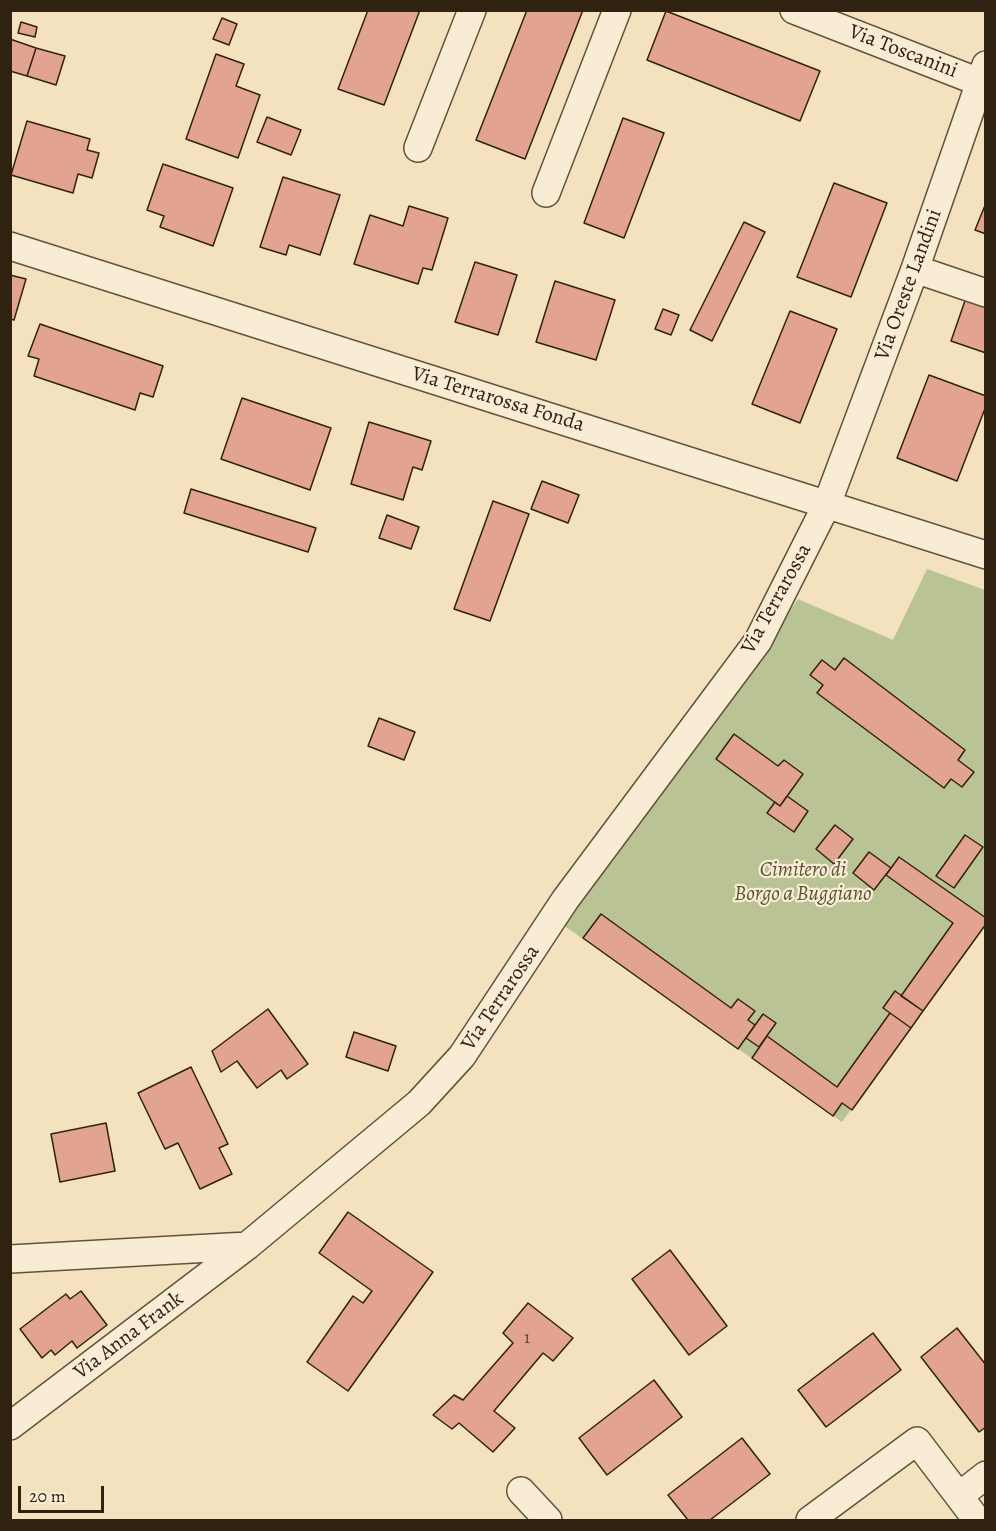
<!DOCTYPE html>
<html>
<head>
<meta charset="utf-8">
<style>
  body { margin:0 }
  #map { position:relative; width:996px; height:1531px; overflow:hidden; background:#f4e2bf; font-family:Alegreya,serif }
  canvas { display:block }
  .frame { position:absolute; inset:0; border:12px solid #302210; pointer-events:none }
  .scale { position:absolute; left:18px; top:1486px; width:86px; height:27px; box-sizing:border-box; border:3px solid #302210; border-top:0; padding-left:8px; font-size:18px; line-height:21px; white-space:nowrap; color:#302210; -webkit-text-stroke:4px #f8ecd5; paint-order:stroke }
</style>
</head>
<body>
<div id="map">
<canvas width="996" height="1531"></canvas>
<div class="frame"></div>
<div class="scale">20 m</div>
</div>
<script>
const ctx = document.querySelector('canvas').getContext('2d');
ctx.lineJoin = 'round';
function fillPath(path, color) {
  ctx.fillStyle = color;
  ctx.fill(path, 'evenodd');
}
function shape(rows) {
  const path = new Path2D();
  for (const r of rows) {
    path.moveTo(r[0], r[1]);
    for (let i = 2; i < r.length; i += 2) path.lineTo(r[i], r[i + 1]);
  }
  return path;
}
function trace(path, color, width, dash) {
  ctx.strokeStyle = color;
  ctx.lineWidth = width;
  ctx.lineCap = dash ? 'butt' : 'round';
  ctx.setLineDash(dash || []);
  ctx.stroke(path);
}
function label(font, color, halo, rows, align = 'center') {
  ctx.font = font + ' Alegreya,serif';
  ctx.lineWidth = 4.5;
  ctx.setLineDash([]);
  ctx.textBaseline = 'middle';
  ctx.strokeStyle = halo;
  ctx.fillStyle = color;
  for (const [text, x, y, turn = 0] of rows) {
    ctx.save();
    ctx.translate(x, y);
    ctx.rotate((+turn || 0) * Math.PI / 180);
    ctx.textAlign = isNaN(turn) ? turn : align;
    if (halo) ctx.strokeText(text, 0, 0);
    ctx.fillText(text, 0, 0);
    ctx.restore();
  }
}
fillPath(shape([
  [927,569,985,590,985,924,842,1122,563,925,798,599,893,640]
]), '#bac393');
const building = shape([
  [368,10,420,10,384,105,338,89,368,10],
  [527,10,583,10,525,159,476,140,527,10],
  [666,11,820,71,800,121,647,60,666,11],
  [222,18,237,24,229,45,213,39,222,18],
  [21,22,37,27,35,37,18,33,21,22],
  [10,39,36,48,27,76,10,71,10,39],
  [36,48,65,56,56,85,27,76,36,48],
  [216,54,244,64,236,86,260,95,238,158,186,139,216,54],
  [267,117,301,130,291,155,257,142,267,117],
  [623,118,664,133,624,238,584,223,623,118],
  [27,121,90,139,87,150,99,153,92,178,78,174,73,193,11,175,27,121],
  [163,164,233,188,213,246,160,227,164,216,147,210,163,164],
  [283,177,340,195,320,255,289,245,286,255,260,247,283,177],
  [834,183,887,203,851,297,797,277,834,183],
  [986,203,986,234,975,230,986,203],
  [409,206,448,218,432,270,423,268,418,284,354,264,370,215,403,226,409,206],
  [744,222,765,232,712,341,690,330,744,222],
  [475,262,517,275,498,335,455,322,475,262],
  [10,275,26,279,14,320,10,319,10,275],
  [555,281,615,300,596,360,536,342,555,281],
  [967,295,986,302,986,353,951,341,967,295],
  [663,309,679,315,671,335,655,329,663,309],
  [790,311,837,329,800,423,752,404,790,311],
  [40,324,163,366,153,397,140,393,135,410,34,376,39,359,28,356,40,324],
  [929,375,986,396,986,406,957,481,897,458,929,375],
  [242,398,331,428,310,490,221,459,242,398],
  [369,422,431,441,422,470,413,467,403,500,351,484,369,422],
  [542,481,579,495,568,523,531,509,542,481],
  [191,489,316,528,308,552,184,513,191,489],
  [493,501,529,514,490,621,454,609,493,501],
  [387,515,419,527,411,549,379,538,387,515],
  [844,658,965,750,958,760,974,772,962,787,951,779,944,788,817,693,823,685,810,675,822,660,835,670,844,658],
  [379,718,415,732,404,760,368,746,379,718],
  [734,734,778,766,784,760,803,774,780,806,716,759,734,734],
  [787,796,808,811,794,832,767,813,775,802,780,806,787,796],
  [835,825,853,839,834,864,816,849,835,825],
  [965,835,983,847,954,888,936,876,965,835],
  [869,852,891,868,874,890,853,873,869,852],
  [899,857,986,918,986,924,923,1011,901,996,953,923,886,875,899,857],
  [601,914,731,1008,738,999,755,1011,748,1020,755,1025,738,1049,583,938,601,914],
  [895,991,923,1011,911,1028,883,1008,895,991],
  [268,1009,308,1064,287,1079,281,1070,257,1088,237,1061,221,1072,212,1051,268,1009],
  [890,1013,911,1028,852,1110,842,1103,833,1116,752,1058,767,1036,837,1087,890,1013],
  [763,1014,776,1023,759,1047,746,1038,763,1014],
  [354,1032,396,1046,388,1071,346,1057,354,1032],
  [191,1067,228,1144,219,1148,232,1174,200,1189,178,1143,165,1149,138,1093,191,1067],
  [106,1123,115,1171,60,1182,51,1134,106,1123],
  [348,1212,433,1272,348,1391,307,1362,353,1296,363,1303,372,1291,319,1253,348,1212],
  [670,1250,727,1326,689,1355,632,1279,670,1250],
  [81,1291,107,1325,77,1348,72,1341,55,1355,51,1350,42,1358,20,1329,66,1294,70,1299,81,1291],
  [528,1303,573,1338,553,1361,543,1353,494,1411,515,1428,493,1452,459,1423,452,1429,433,1415,454,1395,463,1400,513,1343,503,1333,528,1303],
  [957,1328,986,1365,986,1427,979,1432,921,1357,957,1328],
  [873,1333,901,1370,826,1427,798,1390,873,1333],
  [654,1380,682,1417,607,1475,579,1438,654,1380],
  [742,1438,770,1474,710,1520,688,1520,668,1495,742,1438]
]);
fillPath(building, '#e2a391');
trace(building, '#302210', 1.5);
const street = shape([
  [794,10,979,82],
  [418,148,472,10],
  [546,193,617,10],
  [10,246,986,555],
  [915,269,986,293],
  [10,1259,247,1246,419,1103,462,1056,565,900,758,641,827,504,915,269,986,65],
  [10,1426,247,1246],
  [521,1491,548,1520],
  [959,1496,986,1475],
  [810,1520,917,1441,977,1520]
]);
trace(street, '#61523c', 30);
trace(street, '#f8ecd5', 27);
label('18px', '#5c4230', null, [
  ["1",527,1339]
]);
label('21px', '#302210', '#f8ecd5', [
  ["Via Toscanini",903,52,21],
  ["Via Oreste Landini",909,285,-70],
  ["Via Terrarossa Fonda",498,400,17],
  ["Via Terrarossa",777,599,-61],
  ["Via Terrarossa",501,998,-56],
  ["Via Anna Frank",129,1336,-37]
]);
label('italic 21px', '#595237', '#f8ecd5', [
  ["Cimitero di",803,871],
  ["Borgo a Buggiano",803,895]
]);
</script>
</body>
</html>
